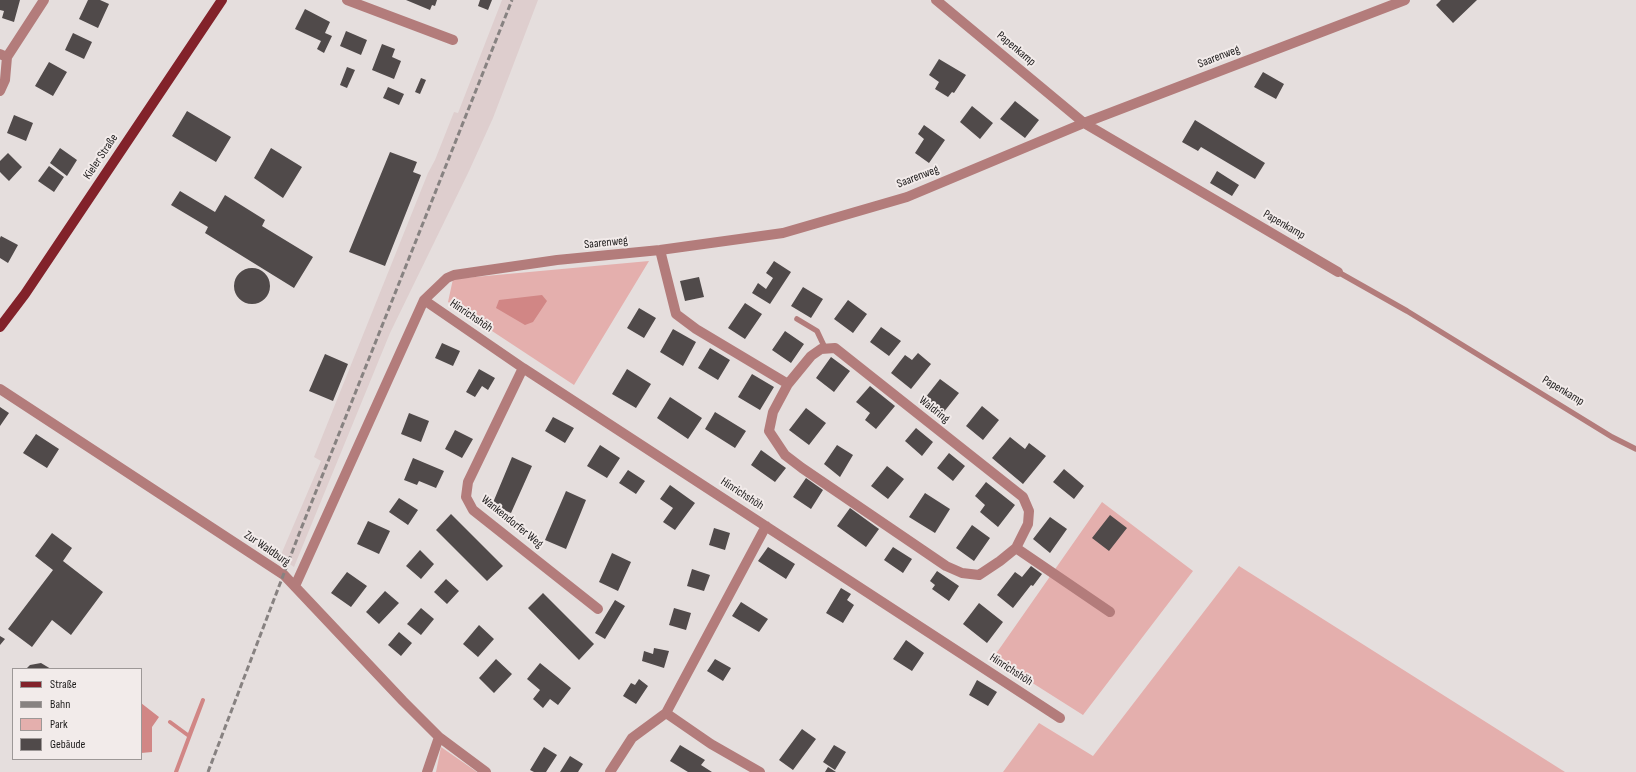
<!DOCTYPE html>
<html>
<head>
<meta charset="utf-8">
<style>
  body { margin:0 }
  #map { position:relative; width:1636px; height:772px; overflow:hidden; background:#e5dedd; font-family:"Sofia Sans Condensed",sans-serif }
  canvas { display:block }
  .legend { position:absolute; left:12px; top:668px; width:130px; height:92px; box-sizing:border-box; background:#f2ebea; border:1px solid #9d9897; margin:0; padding:5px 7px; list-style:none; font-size:12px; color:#1d1b1b }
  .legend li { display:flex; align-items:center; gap:8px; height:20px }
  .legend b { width:20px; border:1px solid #9d9897 }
</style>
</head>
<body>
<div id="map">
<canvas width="1636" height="772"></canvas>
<ul class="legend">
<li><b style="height:5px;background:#82222a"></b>Straße</li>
<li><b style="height:5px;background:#878281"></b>Bahn</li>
<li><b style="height:11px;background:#e4afad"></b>Park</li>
<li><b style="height:11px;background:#504a4a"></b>Gebäude</li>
</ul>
</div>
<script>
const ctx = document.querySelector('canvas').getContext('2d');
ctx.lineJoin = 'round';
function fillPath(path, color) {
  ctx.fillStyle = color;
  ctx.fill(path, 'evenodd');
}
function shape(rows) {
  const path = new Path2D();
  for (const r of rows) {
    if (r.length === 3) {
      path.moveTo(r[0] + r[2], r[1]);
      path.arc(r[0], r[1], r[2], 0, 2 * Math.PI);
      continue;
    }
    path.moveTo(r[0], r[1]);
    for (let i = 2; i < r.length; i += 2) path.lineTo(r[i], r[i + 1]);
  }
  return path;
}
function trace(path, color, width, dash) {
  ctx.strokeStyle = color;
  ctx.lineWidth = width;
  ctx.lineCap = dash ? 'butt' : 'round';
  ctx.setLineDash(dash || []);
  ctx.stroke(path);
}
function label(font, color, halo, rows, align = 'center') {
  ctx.font = font + ' "Sofia Sans Condensed",sans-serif';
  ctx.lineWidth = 4;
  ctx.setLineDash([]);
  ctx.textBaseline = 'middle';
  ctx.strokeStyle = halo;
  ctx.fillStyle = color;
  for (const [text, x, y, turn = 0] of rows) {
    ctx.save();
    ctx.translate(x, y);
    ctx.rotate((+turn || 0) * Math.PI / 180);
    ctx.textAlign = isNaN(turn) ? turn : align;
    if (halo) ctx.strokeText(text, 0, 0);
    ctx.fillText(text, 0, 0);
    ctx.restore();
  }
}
fillPath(shape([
  [502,0,538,0,493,118,469,171,390,333,294,567,280,557,321,461,314,457,428,173,435,160,454,112,458,113]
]), '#decece');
fillPath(shape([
  [649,261,574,385,448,302,453,279],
  [1102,502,1193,571,1083,715,993,658],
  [1239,566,1565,772,1003,772,1039,723,1093,756],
  [441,747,477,772,436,772]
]), '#e4afad');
fillPath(shape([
  [542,295,547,301,533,322,525,325,496,308,499,300],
  [141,703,159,717,152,727,152,752,141,753]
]), '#d18685');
trace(shape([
  [170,722,189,736,203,700,176,772]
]), '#d18685', 4);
fillPath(shape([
  [0,0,20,0,14,22,2,18,4,11,0,10],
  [88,0,100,0,109,4,98,28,79,19],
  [406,0,437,0,435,6,432,5,430,10],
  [480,0,492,0,488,10,478,6],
  [1441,0,1477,0,1453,23,1436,5],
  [305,9,330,22,325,33,332,36,324,53,317,49,321,41,295,29],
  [346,31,367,40,361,55,340,46],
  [73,33,92,42,84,59,65,50],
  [382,44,395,49,392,57,401,61,394,79,372,70],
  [939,59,966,75,954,93,952,92,948,97,935,89,939,82,929,75],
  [49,62,67,72,53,96,35,86],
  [347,67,355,70,347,88,340,85],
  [1263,72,1284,84,1276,99,1254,87],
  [421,78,426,80,420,94,415,92],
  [388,87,404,94,399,105,383,98],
  [1015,101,1039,120,1025,138,1000,119],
  [972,106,993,123,980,139,960,122],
  [187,111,231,137,216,162,172,136],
  [14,115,33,123,26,141,7,133],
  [1195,120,1265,163,1255,179,1201,147,1198,151,1182,142],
  [924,125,945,140,929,163,915,153,924,139,918,134],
  [60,148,77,160,67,176,50,163],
  [271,148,302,167,283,198,254,178],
  [390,152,417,162,413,172,421,175,385,266,349,252],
  [8,153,22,167,9,181,0,172,0,161],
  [49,166,64,177,54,192,38,181],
  [1217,171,1239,185,1232,196,1210,183],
  [180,191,215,212,225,195,265,220,262,226,313,257,294,288,205,233,208,227,171,205],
  [1,236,18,245,8,263,0,258,0,238],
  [774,261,791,272,770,304,752,293,758,283,766,289,773,278,766,273],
  [252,286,18],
  [699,277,704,297,685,301,680,281],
  [803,287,823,299,811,318,791,306],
  [848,300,867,314,853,333,834,319],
  [745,303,762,314,745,339,728,328],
  [639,308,656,318,644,338,627,328],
  [881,327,901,341,889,356,870,342],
  [673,329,696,342,683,366,660,352],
  [785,331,804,344,791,363,772,350],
  [442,343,460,351,453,366,435,358],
  [710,348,730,360,718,380,698,368],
  [918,353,931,364,911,389,891,373,905,355,912,360],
  [325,354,348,364,333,401,309,391],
  [831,357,850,371,834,392,816,378],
  [479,369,495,378,488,390,482,386,475,397,466,392],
  [627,369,651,384,636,408,612,394],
  [752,374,774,387,760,410,738,397],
  [940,379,959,393,943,413,925,398],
  [870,386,895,406,876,429,865,420,870,413,856,402],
  [670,397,702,418,688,439,657,418],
  [982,406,999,420,983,440,966,426],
  [0,407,9,413,0,426],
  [806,408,826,423,809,445,789,430],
  [715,412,746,431,735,448,705,429],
  [409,413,429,421,421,442,401,434],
  [553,417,574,428,565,443,545,431],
  [916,428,933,442,922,456,905,441],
  [455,430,473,439,462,458,445,449],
  [36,434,59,449,47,468,23,453],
  [1010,437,1025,449,1029,443,1046,456,1023,484,992,458],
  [600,445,620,458,607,478,587,466],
  [837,445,853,455,840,477,824,464],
  [761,450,786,468,775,482,751,465],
  [949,453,965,466,953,481,937,468],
  [512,457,532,466,511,513,492,505],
  [413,458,444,471,436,488,419,481,417,485,404,480],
  [887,466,904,479,888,499,871,486],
  [1064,469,1084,486,1074,499,1053,482],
  [628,470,645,481,636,494,619,483],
  [806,478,823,490,811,509,793,497],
  [986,482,1015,505,998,527,980,512,985,505,975,496],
  [670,485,695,503,675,530,663,522,673,508,660,499],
  [566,491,586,500,566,549,545,540],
  [925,493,950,509,935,533,909,517],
  [399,498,418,510,408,525,389,512],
  [850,508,879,529,866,547,837,526],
  [451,514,503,566,487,581,436,530],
  [1110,515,1127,528,1109,551,1092,538],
  [1050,517,1067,529,1050,553,1033,539],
  [368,521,390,531,379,554,357,544],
  [972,525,990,538,974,561,956,548],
  [714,528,730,533,725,550,709,545],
  [52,533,72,548,63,561,103,592,71,635,52,620,32,647,8,629,53,570,35,556],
  [768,547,795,564,786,579,758,561],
  [893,547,912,559,903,573,884,560],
  [420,550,434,564,421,579,406,566],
  [612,553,631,562,618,591,599,582],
  [1031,566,1042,574,1033,586,1031,585,1013,608,997,595,1015,572,1022,577],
  [692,569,710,575,704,591,687,586],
  [937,571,959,586,949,601,932,589,935,585,930,581],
  [347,572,367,586,351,607,331,593],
  [446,579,459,591,447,604,434,592],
  [841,588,851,594,847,600,854,605,843,623,826,613],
  [385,591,399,603,379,624,366,612],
  [543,593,594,644,579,660,528,608],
  [615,600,625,606,605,639,595,633],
  [741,602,768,619,759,632,732,616],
  [979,603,1003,622,987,643,963,624],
  [421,608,434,619,421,635,407,624],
  [674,608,691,613,686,630,669,625],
  [479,625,494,639,478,657,463,644],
  [399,632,412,643,401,656,388,645],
  [0,636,5,639,0,645],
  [906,640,924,653,912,671,893,659],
  [654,648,669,651,664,668,642,661,644,651,653,654],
  [496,659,512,674,494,693,479,678],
  [715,659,731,668,723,681,707,671],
  [41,663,51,669,26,669,30,665],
  [540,663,571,688,558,705,550,699,543,708,533,699,540,690,527,679],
  [639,679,648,686,636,704,623,696,631,683,635,685],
  [977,680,997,692,988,706,969,695],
  [802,729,816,739,793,770,779,760],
  [680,745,705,760,701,765,712,772,688,772,670,761],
  [834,745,846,752,835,770,823,762],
  [544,747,557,755,546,772,534,772,530,770],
  [570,756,583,764,578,772,560,772],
  [828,767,836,772,825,772]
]), '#504a4a');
trace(shape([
  [1338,272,1407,311,1612,437,1636,449],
  [797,319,817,331,825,348]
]), '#b37c7b', 5.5);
trace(shape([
  [347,0,453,40],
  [936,0,1084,123,1338,272],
  [0,54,7,57,5,80,0,91],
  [7,57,44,0],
  [660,250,676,314,696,329,788,384,811,356,821,349,835,348,1023,497,1029,511,1028,524,1016,548,1000,561,979,575,962,573,946,566,802,468,785,455,769,431,773,412,788,384],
  [424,300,523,368,1060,718],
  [523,368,468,482,466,497,473,510,598,609],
  [0,389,284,575,403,701,439,737,486,772],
  [1016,548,1110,612],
  [295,586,424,300,447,278,454,275,557,260,660,250,783,233,907,197,1084,123,1405,0],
  [666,713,711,744,760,772],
  [427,772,439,737],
  [610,772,632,738,666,713,766,526]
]), '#b37c7b', 10);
trace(shape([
  [0,327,25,294,222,0]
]), '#82222a', 10);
trace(shape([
  [208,772,299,534,512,0]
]), '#878281', 3, [6, 3]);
label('12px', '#1d1b1b', '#f2ebea', [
  ["Papenkamp",1016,49,40],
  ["Saarenweg",1219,57,-21],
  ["Kieler Straße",101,157,-56],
  ["Saarenweg",918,177,-21],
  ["Papenkamp",1284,225,30],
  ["Saarenweg",606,243,-6],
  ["Hinrichshöh",471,316,34],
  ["Papenkamp",1563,391,31],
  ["Waldring",934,410,38],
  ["Hinrichshöh",742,494,33],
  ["Wankendorfer Weg",512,522,39],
  ["Zur Waldburg",267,549,34],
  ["Hinrichshöh",1011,670,33]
]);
</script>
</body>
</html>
